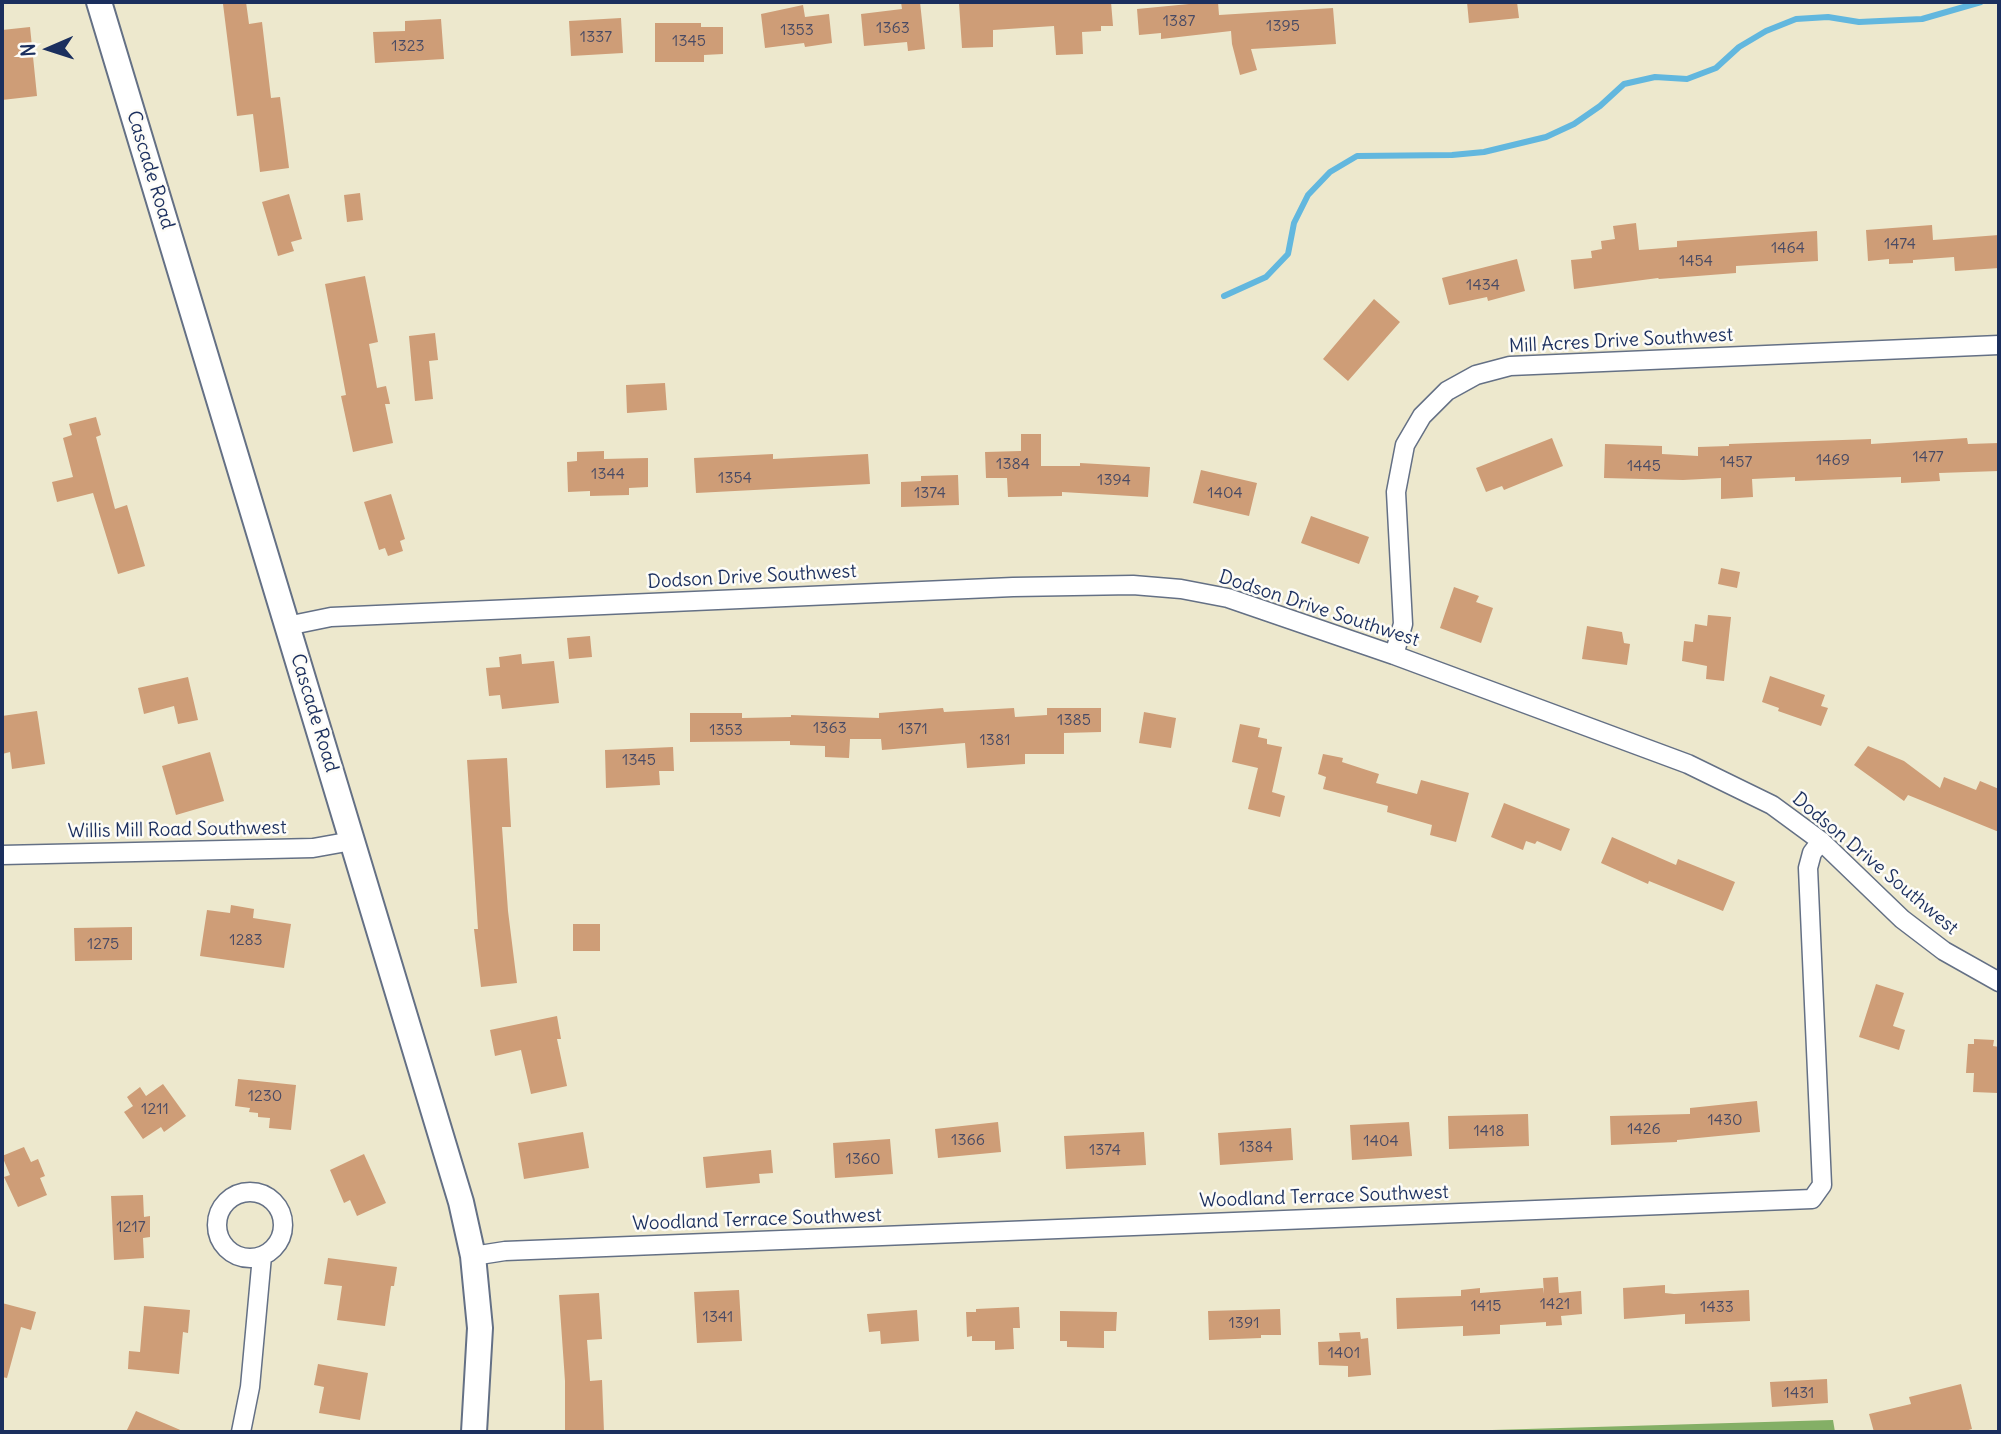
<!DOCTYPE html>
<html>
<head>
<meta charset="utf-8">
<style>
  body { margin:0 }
  #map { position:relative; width:2001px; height:1434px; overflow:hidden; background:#ede8cd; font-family:Delius,sans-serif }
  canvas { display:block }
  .frame { position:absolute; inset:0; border:4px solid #1b2f5e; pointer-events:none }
  .north { position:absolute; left:14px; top:14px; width:70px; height:70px; -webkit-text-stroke:5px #fdfcf7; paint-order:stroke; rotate:267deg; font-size:19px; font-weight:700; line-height:28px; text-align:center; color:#1b2f5e }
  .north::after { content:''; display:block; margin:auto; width:24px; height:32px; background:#1b2f5e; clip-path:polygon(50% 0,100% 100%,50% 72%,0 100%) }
</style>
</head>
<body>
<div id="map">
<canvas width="2001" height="1434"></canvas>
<div class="frame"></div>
<div class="north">N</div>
</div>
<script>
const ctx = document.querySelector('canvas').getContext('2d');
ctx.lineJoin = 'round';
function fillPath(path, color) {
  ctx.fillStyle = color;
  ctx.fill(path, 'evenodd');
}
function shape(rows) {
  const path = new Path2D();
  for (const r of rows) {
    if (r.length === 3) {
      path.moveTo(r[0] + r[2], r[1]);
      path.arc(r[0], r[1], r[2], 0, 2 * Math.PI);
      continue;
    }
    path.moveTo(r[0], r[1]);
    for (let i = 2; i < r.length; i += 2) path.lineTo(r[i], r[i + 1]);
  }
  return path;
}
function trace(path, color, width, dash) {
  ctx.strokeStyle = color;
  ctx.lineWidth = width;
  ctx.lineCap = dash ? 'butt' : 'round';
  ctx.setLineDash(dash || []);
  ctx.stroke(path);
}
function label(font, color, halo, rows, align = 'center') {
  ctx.font = font + ' Delius,sans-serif';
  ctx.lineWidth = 5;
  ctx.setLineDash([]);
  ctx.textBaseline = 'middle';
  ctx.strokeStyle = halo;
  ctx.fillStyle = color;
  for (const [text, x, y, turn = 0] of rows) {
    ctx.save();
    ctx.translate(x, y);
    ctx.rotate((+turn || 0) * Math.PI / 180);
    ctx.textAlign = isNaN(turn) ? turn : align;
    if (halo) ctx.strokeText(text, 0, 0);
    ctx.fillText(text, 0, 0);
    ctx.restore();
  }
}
fillPath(shape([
  [1833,1420,1835,1432,1424,1432]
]), '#84af66');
trace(shape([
  [1224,296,1266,277,1288,254,1294,223,1308,195,1330,172,1357,156,1452,155,1484,152,1546,137,1574,124,1600,106,1624,84,1655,77,1687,79,1716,68,1739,47,1766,31,1796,19,1828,17,1859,22,1922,19,1981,2]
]), '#62b7de', 6);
fillPath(shape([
  [246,2,249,24,262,22,271,98,280,97,289,168,260,172,253,114,237,116,223,4],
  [901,2,920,2,925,49,908,51,907,42,864,46,861,14,902,9],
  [983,2,1111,2,1113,26,1101,26,1101,31,1082,32,1083,54,1056,55,1054,26,993,30,993,47,962,48,959,3],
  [1188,2,1218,2,1219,15,1333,8,1336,44,1251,49,1257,70,1240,75,1232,44,1231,31,1161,39,1161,33,1139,35,1137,9,1189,4],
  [1467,2,1517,2,1519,18,1469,23],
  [803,5,805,17,829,14,832,43,805,47,804,43,765,48,761,14],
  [621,18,623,53,571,56,569,21],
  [441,19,444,59,375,63,373,32,405,31,405,21],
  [655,23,701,23,701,27,723,27,723,54,704,55,704,62,655,62],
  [30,27,37,96,2,100,2,30],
  [360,193,363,220,347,222,344,195],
  [289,194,302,239,291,242,294,251,278,256,262,202],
  [1636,223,1639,250,1677,247,1677,241,1817,231,1818,261,1736,266,1736,273,1659,279,1658,278,1574,289,1571,260,1592,258,1591,251,1602,249,1601,241,1615,239,1613,226],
  [1932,225,1933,240,1999,235,1999,268,1955,271,1954,257,1913,260,1913,263,1889,264,1889,259,1868,261,1866,230],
  [1517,259,1525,291,1488,301,1487,297,1449,305,1442,278],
  [365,276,378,342,369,344,377,388,386,386,390,404,385,404,393,443,353,452,341,396,346,395,325,284],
  [1374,299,1400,322,1348,381,1323,359],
  [435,333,438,360,429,361,433,399,415,401,409,336],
  [665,383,667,410,627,413,626,385],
  [96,417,101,435,96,437,115,509,127,505,145,566,118,574,93,493,57,502,52,482,73,477,63,438,72,435,69,424],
  [1021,434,1041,434,1041,466,1080,466,1080,463,1150,467,1148,497,1062,492,1062,496,1008,497,1007,478,986,478,985,452,1021,451],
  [1552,438,1563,466,1504,490,1502,486,1486,492,1476,468],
  [1967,438,1968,444,1999,443,1999,471,1939,473,1940,481,1901,483,1901,477,1795,481,1795,477,1752,479,1753,497,1721,499,1721,478,1683,480,1604,478,1605,444,1662,446,1662,454,1698,456,1698,447,1729,446,1729,444,1871,439,1871,444],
  [604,451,604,459,648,458,648,487,629,488,629,495,590,496,590,491,568,492,567,462,577,461,577,452],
  [773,454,773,459,868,454,870,484,696,493,694,458],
  [1201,470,1257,483,1249,516,1193,503],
  [958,475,959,505,901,507,901,482,921,481,921,476],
  [391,494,405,539,400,541,403,551,388,556,385,548,379,550,364,502],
  [1311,516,1369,537,1359,564,1301,543],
  [1721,568,1740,572,1737,588,1718,584],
  [1454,587,1479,596,1476,602,1493,608,1481,643,1440,628],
  [1708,615,1731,617,1724,681,1706,679,1707,666,1682,661,1684,641,1693,642,1695,624,1707,626],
  [1587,626,1622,632,1624,643,1630,644,1627,665,1582,659],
  [590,636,592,657,569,659,567,638],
  [521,654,522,664,554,661,559,703,502,709,500,695,489,696,486,668,500,667,499,657],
  [1770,676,1825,695,1821,706,1828,708,1821,726,1778,711,1779,708,1762,702],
  [188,677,198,720,178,724,174,706,144,714,138,688],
  [943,708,944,712,1014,708,1015,717,1047,715,1047,708,1101,708,1101,732,1064,733,1064,754,1025,754,1025,764,967,768,965,743,882,750,881,739,850,739,849,758,825,757,825,746,790,745,790,741,690,742,690,713,742,713,742,718,791,717,791,715,879,718,879,713],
  [37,711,45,764,12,769,10,752,2,754,2,716],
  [1144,712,1176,718,1171,748,1139,743],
  [1240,724,1260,728,1258,737,1267,739,1267,744,1282,747,1272,792,1285,796,1280,817,1248,809,1258,768,1232,762],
  [1868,746,1904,761,1940,788,1944,777,1976,790,1980,781,1999,789,1999,832,1908,795,1904,801,1854,765],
  [673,747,674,771,659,771,660,785,606,788,605,750],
  [210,752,224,801,176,815,162,766],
  [1323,754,1343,758,1342,762,1379,774,1376,783,1417,794,1421,780,1469,793,1456,842,1430,835,1432,825,1387,812,1388,806,1323,789,1326,777,1318,774],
  [507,758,511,827,502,827,508,911,517,983,481,987,474,929,478,929,467,760],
  [1504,803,1570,829,1561,851,1537,841,1535,844,1526,841,1523,850,1491,837],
  [1612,837,1676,865,1678,859,1735,882,1723,911,1649,881,1648,884,1601,863],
  [231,905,254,909,253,918,291,924,284,968,200,956,207,910,230,913],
  [573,924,600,924,600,951,573,951],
  [132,927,132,960,75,961,74,928],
  [1876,984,1904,993,1893,1026,1905,1030,1899,1050,1859,1037],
  [557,1016,561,1039,557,1039,567,1086,531,1094,521,1050,495,1056,490,1030],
  [1974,1039,1994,1040,1993,1046,1999,1047,1998,1093,1973,1092,1974,1073,1966,1073,1968,1044,1974,1044],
  [238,1079,296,1085,291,1130,269,1128,270,1118,258,1117,258,1113,249,1112,250,1108,235,1106],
  [163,1084,186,1116,164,1132,161,1127,143,1139,124,1112,133,1106,127,1097,140,1087,146,1096],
  [1757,1101,1760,1132,1677,1140,1677,1142,1611,1145,1610,1116,1690,1114,1690,1108],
  [1528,1114,1529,1146,1449,1149,1448,1116],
  [998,1122,1001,1152,938,1158,935,1129],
  [1409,1122,1412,1156,1352,1160,1350,1125],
  [1291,1128,1293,1160,1220,1165,1218,1133],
  [583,1132,589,1168,524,1179,518,1143],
  [1144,1132,1146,1165,1066,1169,1064,1136],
  [890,1139,893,1174,835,1178,833,1143],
  [24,1147,31,1162,38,1159,45,1176,40,1178,47,1195,18,1207,4,1177,10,1175,2,1156],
  [771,1150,773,1173,759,1174,760,1183,706,1188,703,1157],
  [364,1154,386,1203,357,1216,350,1200,344,1203,330,1170],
  [143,1195,144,1217,150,1216,150,1237,143,1238,144,1258,114,1260,111,1196],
  [328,1258,397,1267,394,1286,391,1286,385,1326,337,1320,342,1286,324,1284],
  [1558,1277,1559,1293,1581,1291,1582,1314,1561,1316,1562,1325,1546,1326,1546,1322,1500,1325,1500,1334,1463,1336,1463,1326,1397,1329,1396,1298,1461,1296,1461,1290,1480,1288,1480,1293,1543,1288,1544,1294,1543,1278],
  [1665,1285,1665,1293,1674,1294,1749,1290,1750,1321,1685,1324,1685,1314,1624,1319,1623,1288],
  [739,1290,742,1341,697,1343,694,1292],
  [599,1293,602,1339,587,1340,590,1381,602,1380,604,1432,565,1432,565,1381,559,1295],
  [2,1303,36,1312,31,1330,21,1327,7,1378,2,1377],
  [144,1306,190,1310,188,1333,183,1332,179,1374,128,1369,129,1351,140,1352],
  [1019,1307,1020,1328,1013,1328,1014,1349,995,1350,995,1341,972,1341,972,1336,967,1337,966,1312,976,1312,976,1309],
  [1280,1309,1281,1335,1261,1335,1261,1338,1209,1340,1208,1311],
  [917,1310,919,1341,881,1344,880,1331,869,1332,867,1314],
  [1060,1311,1117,1312,1116,1331,1104,1331,1104,1348,1067,1347,1067,1341,1060,1341],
  [1360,1332,1361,1339,1368,1338,1371,1375,1348,1377,1348,1366,1319,1365,1318,1342,1340,1341,1339,1333],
  [318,1364,368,1373,360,1420,319,1413,324,1387,314,1385],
  [1827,1379,1828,1403,1772,1407,1770,1382],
  [1961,1384,1972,1429,1961,1432,1874,1432,1869,1414,1911,1404,1909,1397],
  [136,1411,185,1432,126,1432]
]), '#ce9d77');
const minor = shape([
  [287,626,331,617,1013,587,1133,585,1181,589,1228,598,1394,655,1688,764,1772,805,1821,841,1902,919,1944,951,1999,982],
  [1394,655,1403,624,1396,492,1405,445,1422,416,1447,391,1476,375,1510,366,1999,345],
  [2,855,313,848,352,841],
  [250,1225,33],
  [473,1256,505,1251,1812,1199,1822,1185,1808,868,1812,853,1821,841],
  [241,1432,250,1387,262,1256]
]);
const secondary = shape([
  [99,2,461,1202,473,1256,480,1328,474,1432]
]);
trace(minor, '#647085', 21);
trace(secondary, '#647085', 28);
trace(minor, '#fff', 18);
trace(secondary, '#fff', 24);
label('16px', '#484a64', null, [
  ["1387",1179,21],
  ["1395",1283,26],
  ["1363",893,28],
  ["1353",797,30],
  ["1337",596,37],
  ["1345",689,41],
  ["1323",408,46],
  ["1474",1900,244],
  ["1464",1788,248],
  ["1454",1696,261],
  ["1434",1483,285],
  ["1477",1928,457],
  ["1469",1833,460],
  ["1457",1736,462],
  ["1384",1013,464],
  ["1445",1644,466],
  ["1344",608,474],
  ["1354",735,478],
  ["1394",1114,480],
  ["1374",930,493],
  ["1404",1225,493],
  ["1385",1074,720],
  ["1363",830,728],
  ["1371",913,729],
  ["1353",726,730],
  ["1381",995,740],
  ["1345",639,760],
  ["1283",246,940],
  ["1275",103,944],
  ["1230",265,1096],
  ["1211",155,1109],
  ["1430",1725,1120],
  ["1426",1644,1129],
  ["1418",1489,1131],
  ["1366",968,1140],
  ["1404",1381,1141],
  ["1384",1256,1147],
  ["1374",1105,1150],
  ["1360",863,1159],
  ["1217",131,1227],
  ["1421",1555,1304],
  ["1415",1486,1306],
  ["1433",1717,1307],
  ["1341",718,1317],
  ["1391",1244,1323],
  ["1401",1344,1353],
  ["1431",1799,1393]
]);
label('19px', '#1b2f5e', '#fdfcf7', [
  ["Cascade Road",150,170,73],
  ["Mill Acres Drive Southwest",1621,341,-3],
  ["Dodson Drive Southwest",752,577,-3],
  ["Dodson Drive Southwest",1319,609,18],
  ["Cascade Road",314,713,73],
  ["Willis Mill Road Southwest",177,830,-1],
  ["Dodson Drive Southwest",1875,864,40],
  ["Woodland Terrace Southwest",1324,1197,-2],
  ["Woodland Terrace Southwest",757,1220,-2]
]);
</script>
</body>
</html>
